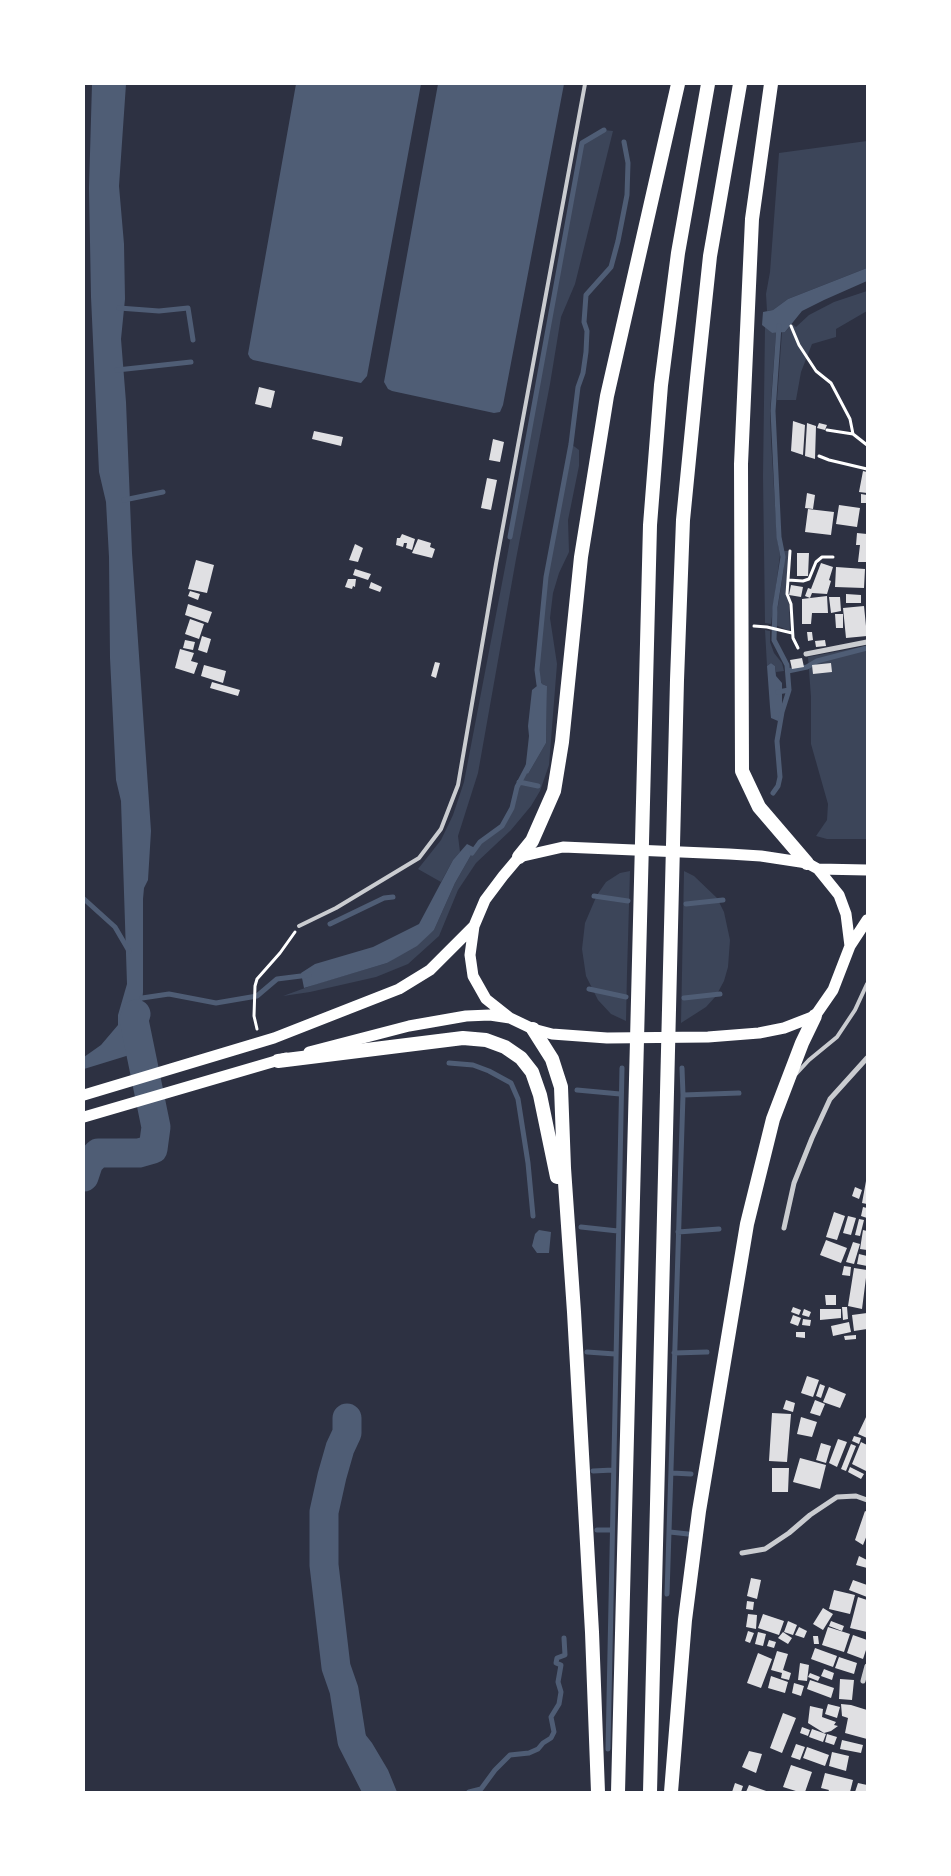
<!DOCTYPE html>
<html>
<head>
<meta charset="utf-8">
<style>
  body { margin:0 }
  #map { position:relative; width:951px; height:1876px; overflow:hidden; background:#2d3142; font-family:"Sofia Sans Condensed",sans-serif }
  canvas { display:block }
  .frame { position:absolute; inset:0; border:85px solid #fff; pointer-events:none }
</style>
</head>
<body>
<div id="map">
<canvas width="951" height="1876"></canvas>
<div class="frame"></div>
</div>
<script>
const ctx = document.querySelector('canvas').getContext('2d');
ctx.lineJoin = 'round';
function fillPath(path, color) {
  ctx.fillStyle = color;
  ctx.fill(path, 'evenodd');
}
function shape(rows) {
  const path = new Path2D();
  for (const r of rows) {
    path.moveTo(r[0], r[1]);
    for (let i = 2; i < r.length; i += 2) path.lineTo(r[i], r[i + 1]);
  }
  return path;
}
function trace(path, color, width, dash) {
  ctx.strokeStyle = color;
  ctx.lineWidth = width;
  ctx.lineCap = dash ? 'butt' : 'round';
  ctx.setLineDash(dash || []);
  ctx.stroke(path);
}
fillPath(shape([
  [604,130,613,131,575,284,561,317,550,384,516,559,478,773,458,836,460,852,453,860,441,882,418,869,441,840,453,815,464,782,507,557,582,143],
  [867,141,867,268,788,299,773,310,767,311,766,294,770,272,779,153],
  [867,291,867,311,836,329,836,337,812,344,801,372,796,400,777,400,782,332,785,332,792,324,796,327,809,315,834,302],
  [765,327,772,333,776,333,770,412,771,440,777,538,780,555,771,624,765,623,763,476],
  [571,444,579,450,579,466,568,520,569,552,559,573,553,593,550,618,557,664,549,765,540,791,531,806,511,830,476,863,458,890,439,936,408,964,376,977,310,992,283,996,316,984,387,963,434,930,455,883,475,848,480,842,502,826,512,808,517,787,525,772,528,774,546,743,547,686,542,684,537,670,540,623,546,577],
  [783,551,789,551,786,595,789,604,790,631,775,625,784,567],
  [765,630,770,631,770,642,774,653,782,663,784,671,776,672,775,666,771,663,767,666],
  [867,646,867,839,827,839,816,836,827,820,828,804,811,744,811,697,808,657],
  [630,871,627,973,626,1021,611,1014,598,1000,586,976,582,949,585,923,597,895,606,882,620,873],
  [684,871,694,876,717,898,724,912,730,940,728,967,724,981,716,996,706,1007,681,1023]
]), '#3c4559');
fillPath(shape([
  [92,84,126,84,119,186,124,244,125,299,121,339,126,402,132,553,151,831,148,880,144,888,143,899,143,992,140,1024,147,1032,149,1049,84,1069,84,1057,101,1045,118,1025,118,1015,127,984,121,801,116,780,110,658,109,557,106,502,99,472,91,297,89,188],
  [296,84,421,84,367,376,361,383,253,360,250,358,248,354],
  [438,84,564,84,503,405,500,412,494,413,392,391,388,389,384,382],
  [867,268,867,281,824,300,802,311,785,332,772,333,762,325,763,312,773,310,788,299],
  [771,663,775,666,776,676,782,683,782,715,778,721,771,718,770,707,767,666],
  [539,679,542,684,547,686,546,743,528,774,525,772,529,736,528,726,532,690,537,686],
  [467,844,475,848,455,883,434,930,417,946,387,963,304,988,301,973,315,964,373,947,419,924,453,860],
  [539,1230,551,1232,549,1253,537,1253,532,1246,535,1234],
  [346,1710,372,1743,388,1770,397,1792,382,1792,364,1751,361,1737,351,1728,346,1719]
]), '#4f5d75');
trace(shape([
  [119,308,159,311,188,308,193,340],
  [117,370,191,362],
  [124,500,163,492],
  [510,537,582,143,604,130],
  [788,671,807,667,817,661,867,648],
  [539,685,537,670,546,577,571,444,578,387,583,373,586,352,587,331,584,322,586,295,611,267,618,241,627,195,628,163,624,142],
  [778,692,789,690,787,665,774,640,775,607,783,557,779,537,773,411,779,326],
  [519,782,538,786],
  [773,793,778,786,780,777,777,741,782,712,789,690],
  [472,853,480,842,502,826,512,808,517,787,528,766],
  [594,896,628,901],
  [84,899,115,927,129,951],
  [686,904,723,900],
  [330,924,384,898,393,897],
  [589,989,626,997],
  [142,998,169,994,216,1003,257,996,277,979,309,975],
  [684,998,720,994],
  [449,1063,473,1065,489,1071,511,1083,518,1099,528,1163,533,1216],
  [577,1090,620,1094],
  [683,1095,739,1093],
  [581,1227,618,1231],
  [678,1232,719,1229],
  [587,1352,615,1354],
  [674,1353,707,1352],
  [593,1471,613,1470],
  [672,1473,691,1474],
  [597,1530,612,1530],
  [670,1532,688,1534],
  [667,1594,683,1095,682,1068],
  [608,1749,622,1068],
  [469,1792,481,1789,495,1770,510,1755,529,1753,538,1749,543,1743,551,1738,554,1732,551,1717,559,1704,561,1692,558,1682,561,1665,556,1663,557,1658,565,1655,564,1638]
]), '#4f5d75', 5);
trace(shape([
  [84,1177,89,1162,98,1153,139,1153,153,1149,156,1127,134,1020,136,1014],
  [347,1418,347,1433,340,1448,332,1476,324,1512,324,1565,336,1667,344,1690,352,1741,378,1792]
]), '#4f5d75', 29);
fillPath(shape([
  [259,387,275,391,271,408,255,404],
  [793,421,805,425,803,455,791,451],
  [807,423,816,426,815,459,805,456],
  [819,423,827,425,825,430,817,428],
  [314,431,343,437,341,446,312,439],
  [493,439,504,442,500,462,489,460],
  [863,471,867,472,867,493,859,492],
  [487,478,497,480,491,510,481,508],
  [807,493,815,495,813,509,805,508],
  [861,494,867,495,867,503,861,503],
  [839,505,860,508,857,527,836,524],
  [808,509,834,512,831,535,805,532],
  [857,533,867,534,867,562,858,562,860,545,856,545],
  [402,534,415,539,412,550,406,548,407,543,404,543,403,547,396,545,397,538,400,538],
  [418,539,431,543,430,547,435,549,432,558,412,553],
  [355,544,363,548,358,562,349,560],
  [797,553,809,553,808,576,797,576],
  [196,560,214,565,207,593,188,589],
  [821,563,833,567,829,580,831,581,827,594,812,593,810,598,805,596,808,588,811,589],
  [836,567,865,569,864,588,835,587],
  [355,569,371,574,368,580,353,575],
  [348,579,356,579,355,587,353,586,352,589,345,587],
  [371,582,382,587,380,592,369,588],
  [791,585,803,587,801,597,789,595],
  [190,591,200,594,198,600,188,596],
  [846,594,861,595,861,603,846,603],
  [827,596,828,613,812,613,811,624,802,624,802,599],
  [829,597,840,597,841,611,831,613],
  [188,604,212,612,208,623,185,615],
  [864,606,867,636,846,638,843,608],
  [835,614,843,614,843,628,836,628],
  [190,619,204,624,199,639,185,634],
  [807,632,812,632,813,640,808,641],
  [202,636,211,639,207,653,198,650],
  [185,640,195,642,193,650,183,648],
  [825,640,826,646,816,647,815,641],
  [180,649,194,653,191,661,198,663,194,674,175,668],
  [802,658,804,667,792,669,790,660],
  [435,662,440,663,436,678,431,676],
  [831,663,832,672,813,674,812,665],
  [204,665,226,671,223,683,201,676],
  [212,682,240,690,238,696,210,688],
  [866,1181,867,1181,867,1204,862,1203],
  [855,1187,862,1190,859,1199,852,1196],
  [863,1207,867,1208,867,1218,861,1216],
  [834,1212,845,1216,837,1240,826,1237],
  [848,1216,856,1218,851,1235,843,1233],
  [859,1219,864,1220,860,1236,855,1235],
  [863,1230,867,1231,867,1250,860,1249],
  [826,1240,847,1248,841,1263,820,1255],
  [853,1242,860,1244,854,1264,846,1262],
  [859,1254,867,1256,867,1266,857,1264],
  [844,1266,851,1267,850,1276,842,1275],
  [854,1268,867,1270,862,1309,848,1306],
  [825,1295,836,1295,836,1305,826,1305],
  [793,1307,801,1310,799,1315,791,1312],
  [842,1307,847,1307,848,1319,843,1320],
  [804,1309,811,1312,809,1317,802,1315],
  [820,1309,841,1309,841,1318,820,1320],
  [867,1313,867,1329,854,1331,852,1315],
  [793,1315,801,1318,798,1326,790,1323],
  [803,1319,811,1320,810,1326,802,1325],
  [849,1322,851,1332,833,1336,831,1326],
  [796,1332,805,1332,805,1338,796,1337],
  [856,1335,856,1339,845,1340,844,1336],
  [807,1376,819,1380,813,1397,801,1393],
  [820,1384,825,1386,821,1398,816,1396],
  [829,1387,846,1394,840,1408,823,1402],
  [786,1400,795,1403,793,1412,783,1409],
  [815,1400,825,1404,820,1416,810,1413],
  [772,1413,791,1414,787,1462,769,1461],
  [867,1415,867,1438,858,1434],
  [801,1417,817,1422,812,1437,797,1434],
  [854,1436,861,1438,859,1444,852,1441],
  [838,1439,847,1442,837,1467,829,1463],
  [861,1442,867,1445,866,1471,852,1464],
  [821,1443,831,1446,826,1463,816,1460],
  [851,1444,856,1446,846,1471,841,1469],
  [800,1458,826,1465,820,1489,793,1482],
  [850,1467,864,1474,861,1479,848,1472],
  [772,1468,789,1468,788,1492,772,1492],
  [865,1511,867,1512,867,1535,863,1545,855,1540],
  [859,1556,867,1560,867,1568,856,1565],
  [751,1578,761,1580,757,1599,747,1596],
  [853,1580,867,1585,867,1597,849,1590],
  [834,1590,855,1595,850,1614,829,1609],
  [858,1597,867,1600,867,1632,850,1628],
  [747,1601,754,1602,753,1610,746,1609],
  [823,1608,833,1614,823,1630,813,1624],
  [748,1614,757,1615,756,1629,746,1627],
  [763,1614,784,1621,779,1635,758,1628],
  [788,1621,797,1625,793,1635,784,1632],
  [831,1621,844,1626,842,1631,829,1626],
  [799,1627,807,1631,804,1638,795,1635],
  [828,1627,850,1634,844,1652,822,1645],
  [748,1631,754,1633,750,1643,745,1641],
  [758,1632,766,1634,763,1646,755,1644],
  [783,1632,792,1638,788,1644,778,1638],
  [853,1635,867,1640,867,1647,863,1659,847,1653],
  [813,1636,818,1636,819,1644,814,1644],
  [769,1640,776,1642,774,1648,767,1646],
  [815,1648,837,1656,833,1667,811,1659],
  [777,1651,788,1654,783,1670,791,1673,789,1680,781,1678,782,1673,771,1670],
  [758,1653,772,1659,761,1688,747,1683],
  [839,1657,857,1663,854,1674,835,1668],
  [800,1663,809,1665,807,1681,798,1680],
  [824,1669,834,1673,832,1680,821,1676],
  [810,1673,820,1677,818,1681,808,1677],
  [771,1676,788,1682,785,1693,768,1688],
  [840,1679,854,1680,852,1700,839,1699],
  [810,1680,834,1688,831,1698,807,1689],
  [794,1683,804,1686,801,1696,792,1693],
  [828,1704,840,1707,837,1718,825,1714],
  [841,1704,851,1705,867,1710,867,1739,845,1733,848,1718,842,1716],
  [810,1706,823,1709,822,1717,836,1722,834,1725,838,1726,831,1731,824,1733,808,1723],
  [783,1713,796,1718,782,1753,770,1748],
  [802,1727,810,1730,808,1736,800,1733],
  [812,1729,826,1734,823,1742,809,1737],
  [827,1734,837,1737,834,1745,825,1742],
  [842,1740,863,1745,861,1753,840,1749],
  [796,1744,805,1747,800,1760,791,1757],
  [807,1747,829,1755,825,1766,803,1758],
  [749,1751,762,1754,756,1773,742,1767],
  [832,1752,849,1756,846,1771,829,1766],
  [791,1765,812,1772,805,1792,799,1792,783,1787],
  [825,1773,853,1780,850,1792,828,1792,829,1790,821,1788],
  [735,1783,743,1786,741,1792,732,1792],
  [858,1783,867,1785,867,1792,855,1792],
  [749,1785,769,1792,746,1792]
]), '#e0e0e3');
trace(shape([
  [791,326,799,345,816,371,831,383,850,419,853,434],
  [827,430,853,434,867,445],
  [819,456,829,460,867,469],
  [790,551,787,594,791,604,793,638,798,648],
  [788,580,803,581,809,579,816,562,822,557,833,557],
  [754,626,767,627,792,633],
  [257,1029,254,1016,255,986,257,979,280,953,295,932]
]), '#fff', 3);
trace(shape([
  [299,926,336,908,419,858,441,829,458,785,496,564,585,84],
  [796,1074,809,1060,837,1037,855,1010,867,984]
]), '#caccd0', 4);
trace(shape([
  [806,654,867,642],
  [784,1228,794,1183,812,1138,830,1099,867,1058],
  [742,1553,765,1549,789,1533,810,1515,837,1497,856,1496,867,1500],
  [863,1681,867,1666]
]), '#caccd0', 5);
trace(shape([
  [818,869,867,870],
  [850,946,846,914,839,895,818,869,807,863,761,856,729,854,563,847,519,857,503,876,485,900,474,926,470,955,473,976,486,999,510,1018,533,1029,552,1034,607,1038,708,1037,759,1033,784,1028,815,1016,833,990,850,946,867,920],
  [309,1052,409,1026,466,1016,490,1015,510,1018],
  [84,1095,274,1038,399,989,430,970,474,926],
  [84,1117,286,1058]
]), '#fff', 11);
trace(shape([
  [771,84,752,219,741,464,742,771,759,807,807,863],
  [519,857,532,841,554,791,562,742,581,557,607,396,678,84],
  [533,1029,552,1059,561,1087,564,1168,574,1312,592,1632,598,1792],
  [278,1061,463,1038,486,1040,505,1047,521,1058,532,1072,540,1095,557,1177],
  [618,1792,650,525,661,385,678,253,708,84],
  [650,1792,677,680,683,520,697,378,710,256,740,84],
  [671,1792,685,1620,699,1511,747,1224,773,1119,802,1043,815,1016]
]), '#fff', 14);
</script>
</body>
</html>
